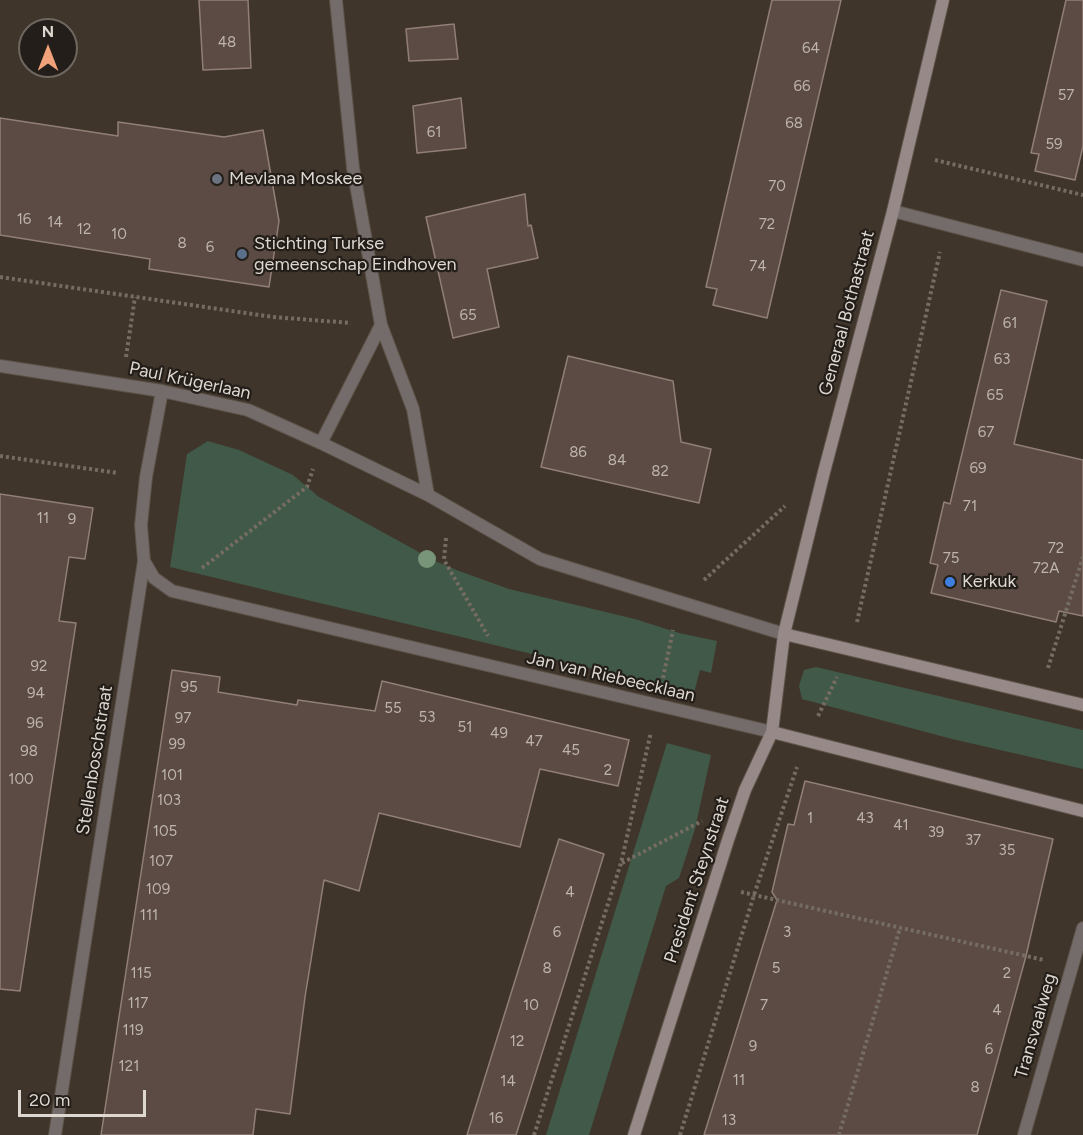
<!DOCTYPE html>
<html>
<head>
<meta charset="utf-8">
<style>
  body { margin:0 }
  #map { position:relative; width:1083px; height:1135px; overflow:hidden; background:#40352a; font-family:Figtree,sans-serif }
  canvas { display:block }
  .north { position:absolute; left:18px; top:18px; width:60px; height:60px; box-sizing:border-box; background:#231e19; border:2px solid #6e6862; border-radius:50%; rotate:0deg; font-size:16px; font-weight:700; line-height:24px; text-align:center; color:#ded7d0 }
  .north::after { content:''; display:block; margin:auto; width:21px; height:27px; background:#f1a27b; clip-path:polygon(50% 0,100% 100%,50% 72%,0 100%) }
  .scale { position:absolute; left:18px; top:1090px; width:128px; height:27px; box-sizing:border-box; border:3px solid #ded7d0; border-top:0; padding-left:8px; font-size:18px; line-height:21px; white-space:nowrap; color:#ded7d0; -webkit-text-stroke:4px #231e19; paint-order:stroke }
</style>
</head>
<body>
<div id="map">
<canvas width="1083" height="1135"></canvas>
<div class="north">N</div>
<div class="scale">20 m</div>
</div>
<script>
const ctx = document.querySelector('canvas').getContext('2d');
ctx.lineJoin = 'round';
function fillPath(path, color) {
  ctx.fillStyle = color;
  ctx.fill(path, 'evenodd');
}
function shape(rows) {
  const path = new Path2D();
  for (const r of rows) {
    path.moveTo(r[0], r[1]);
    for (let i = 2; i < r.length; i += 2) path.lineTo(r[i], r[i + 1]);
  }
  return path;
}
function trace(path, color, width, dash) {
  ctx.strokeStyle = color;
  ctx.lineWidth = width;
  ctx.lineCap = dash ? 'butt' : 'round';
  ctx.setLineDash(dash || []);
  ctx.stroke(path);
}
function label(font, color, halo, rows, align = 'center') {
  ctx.font = font + ' Figtree,sans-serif';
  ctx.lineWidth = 4.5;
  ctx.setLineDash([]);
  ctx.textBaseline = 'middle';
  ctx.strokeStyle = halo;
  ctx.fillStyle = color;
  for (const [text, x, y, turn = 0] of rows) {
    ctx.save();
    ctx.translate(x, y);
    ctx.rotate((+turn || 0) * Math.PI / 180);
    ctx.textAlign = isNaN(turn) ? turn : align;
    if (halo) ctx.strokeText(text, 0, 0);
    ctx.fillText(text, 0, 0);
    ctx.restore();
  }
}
fillPath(shape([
  [208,441,239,450,293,475,319,497,435,561,459,571,509,589,635,619,679,633,717,641,711,673,700,670,694,693,170,567,187,454],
  [816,667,1083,730,1083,769,952,739,802,699,799,686,804,670],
  [667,743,711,755,695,829,679,878,666,886,589,1135,546,1135]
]), '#405948');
const building = shape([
  [199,0,248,0,251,68,203,70,199,0],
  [772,0,841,0,767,318,713,305,717,289,706,287,772,0],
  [1066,0,1083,0,1083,146,1075,180,1035,171,1039,154,1031,153,1066,0],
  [454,24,458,59,409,61,406,29,454,24],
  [461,98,466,148,417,153,413,106,461,98],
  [0,118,118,136,118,122,224,137,263,130,279,221,269,287,149,269,150,259,0,235,0,118],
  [525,194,528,226,531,225,538,258,487,269,499,327,453,338,426,217,525,194],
  [1001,290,1047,301,1014,444,1083,460,1083,616,1059,611,1056,622,931,593,938,565,930,563,944,502,950,504,1001,290],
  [568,356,673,381,681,442,711,449,699,503,541,467,568,356],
  [0,494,93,508,85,559,69,557,59,621,76,623,20,991,0,989,0,494],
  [172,670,220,677,218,692,297,705,298,700,375,711,382,681,629,740,618,786,540,769,520,847,379,813,359,891,324,880,305,997,290,1114,256,1109,253,1135,101,1135,172,670],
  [805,781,1053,839,1026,956,977,1135,704,1135,777,900,772,892,788,824,794,825,805,781],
  [559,839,604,854,565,981,516,1135,467,1135,559,839]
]);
fillPath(building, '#5b4b44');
trace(building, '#917f77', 1.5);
const street = shape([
  [336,0,353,168,381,325,413,409,428,495],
  [893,211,1083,260],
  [0,366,162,391,248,410,321,443,428,495,540,559,784,634],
  [321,443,381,325],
  [144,561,154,578,172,591,772,732],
  [55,1135,144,561,141,525,146,477,162,391],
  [1024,1135,1083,928]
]);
const secondary = shape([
  [784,634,1083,705],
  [772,732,1083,811],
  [634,1135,728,840,745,790,772,732,784,634,824,472,893,211,943,0]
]);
trace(street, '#5c5248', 14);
trace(secondary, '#5c5248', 14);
trace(shape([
  [935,160,1083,195],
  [0,277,273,317,351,323],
  [126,357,135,297],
  [0,456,118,473],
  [446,538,444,560,488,636],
  [202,568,307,487,313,469],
  [704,580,785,506],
  [857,622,940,252],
  [1048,668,1083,557],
  [663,678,673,630],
  [818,716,837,677],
  [622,863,702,821],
  [741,892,1044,960],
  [534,1135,621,863,651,732],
  [680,1135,754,895,797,767],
  [839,1135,900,928]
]), '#756c62', 4, [3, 3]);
trace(street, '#746c6a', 12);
trace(secondary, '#968987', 12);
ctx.fillStyle = '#789479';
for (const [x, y] of [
  [427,559]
]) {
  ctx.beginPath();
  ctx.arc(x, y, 9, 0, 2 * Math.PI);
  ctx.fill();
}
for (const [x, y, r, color] of [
  [217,179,6,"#6b7280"],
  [242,254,6,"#5c6f8a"],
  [950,582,6,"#3f7fe0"]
]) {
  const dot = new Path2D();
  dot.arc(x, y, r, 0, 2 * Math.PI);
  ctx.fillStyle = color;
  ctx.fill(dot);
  trace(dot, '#231e19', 2);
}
label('15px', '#bdb4ad', null, [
  ["48",227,43],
  ["64",811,49],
  ["66",802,87],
  ["57",1066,96],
  ["68",794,124],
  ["61",434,133],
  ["59",1054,145],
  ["70",777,187],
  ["16",24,220],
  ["14",55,223],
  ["72",767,225],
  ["12",84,230],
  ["10",119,235],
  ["8",182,244],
  ["6",210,248],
  ["74",758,267],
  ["65",468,316],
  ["61",1010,324],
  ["63",1002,360],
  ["65",995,396],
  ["67",986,433],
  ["86",578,453],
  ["84",617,461],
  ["69",978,469],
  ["82",660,472],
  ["71",970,507],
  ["11",43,519],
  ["9",72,520],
  ["72",1056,549],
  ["75",951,559],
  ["72A",1046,569],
  ["92",39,667],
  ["95",189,688],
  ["94",36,694],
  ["55",393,709],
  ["53",427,718],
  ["97",183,719],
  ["96",35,724],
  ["51",465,728],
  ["49",499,734],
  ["47",534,742],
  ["99",177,745],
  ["45",571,751],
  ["98",29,752],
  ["2",608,771],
  ["101",172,776],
  ["100",21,780],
  ["103",169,801],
  ["1",810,819],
  ["43",865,819],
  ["41",901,826],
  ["105",165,832],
  ["39",936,833],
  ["37",973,841],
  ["35",1007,851],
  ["107",161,862],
  ["109",158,890],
  ["4",570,893],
  ["111",149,916],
  ["6",557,933],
  ["3",787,933],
  ["8",547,969],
  ["5",776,969],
  ["115",141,974],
  ["2",1007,974],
  ["117",138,1004],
  ["10",531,1006],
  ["7",764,1006],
  ["4",997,1011],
  ["119",133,1031],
  ["12",517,1042],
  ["9",753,1047],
  ["6",989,1050],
  ["121",129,1067],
  ["11",739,1081],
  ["14",508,1082],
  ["8",975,1088],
  ["16",496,1119],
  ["13",729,1121]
]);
label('18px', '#ded7d0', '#231e19', [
  ["Mevlana Moskee",229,179],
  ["Stichting Turkse",254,244],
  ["gemeenschap Eindhoven",254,265],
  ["Kerkuk",962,582]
], 'left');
label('18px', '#ded7d0', '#231e19', [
  ["Generaal Bothastraat",847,313,-75],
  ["Paul Krügerlaan",190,381,12],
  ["Jan van Riebeecklaan",611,677,13],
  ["Stellenboschstraat",95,760,-81],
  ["President Steynstraat",697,880,-72],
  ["Transvaalweg",1036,1026,-74]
]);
</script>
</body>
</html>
